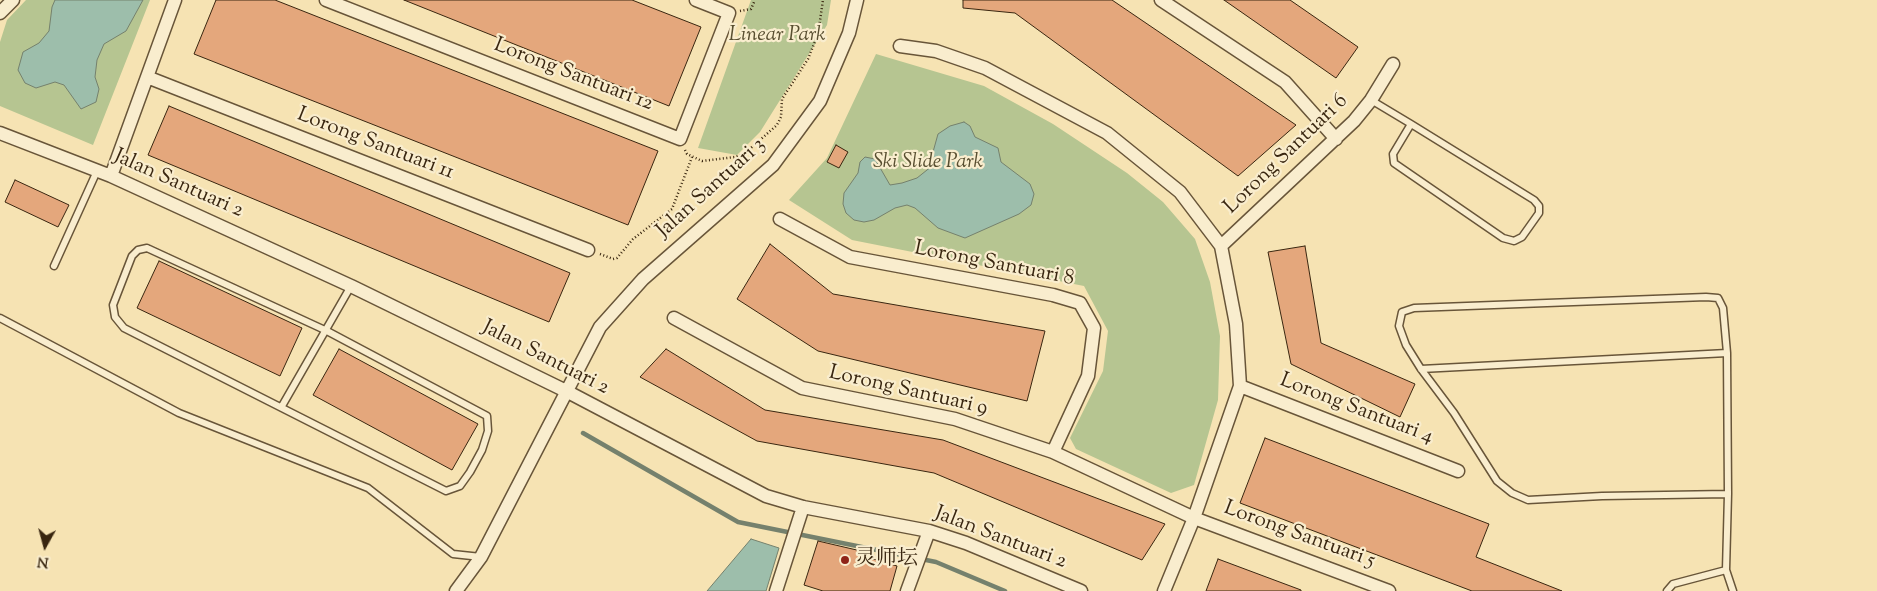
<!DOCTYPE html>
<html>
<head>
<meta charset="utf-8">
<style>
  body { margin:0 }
  #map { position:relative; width:1877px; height:591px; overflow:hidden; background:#f6e3b3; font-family:"Sorts Mill Goudy",serif }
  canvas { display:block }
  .north { position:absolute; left:20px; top:521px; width:50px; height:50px; -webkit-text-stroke:4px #f9edce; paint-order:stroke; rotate:187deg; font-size:14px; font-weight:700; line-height:20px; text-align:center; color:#392610 }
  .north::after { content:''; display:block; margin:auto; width:18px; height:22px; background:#392610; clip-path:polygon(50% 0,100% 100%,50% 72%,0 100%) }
</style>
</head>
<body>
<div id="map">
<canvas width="1877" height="591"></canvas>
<div class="north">N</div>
</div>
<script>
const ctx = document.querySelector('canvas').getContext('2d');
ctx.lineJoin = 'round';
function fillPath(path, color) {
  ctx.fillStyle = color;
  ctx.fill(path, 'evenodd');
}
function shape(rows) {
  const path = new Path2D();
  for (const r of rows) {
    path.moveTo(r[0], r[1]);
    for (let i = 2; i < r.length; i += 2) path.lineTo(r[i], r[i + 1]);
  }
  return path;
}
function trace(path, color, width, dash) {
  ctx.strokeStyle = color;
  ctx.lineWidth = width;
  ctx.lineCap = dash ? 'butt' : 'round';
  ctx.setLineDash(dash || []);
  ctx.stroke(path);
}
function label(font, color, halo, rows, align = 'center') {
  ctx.font = font + ' "Sorts Mill Goudy","Noto Serif SC",serif';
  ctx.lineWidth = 4.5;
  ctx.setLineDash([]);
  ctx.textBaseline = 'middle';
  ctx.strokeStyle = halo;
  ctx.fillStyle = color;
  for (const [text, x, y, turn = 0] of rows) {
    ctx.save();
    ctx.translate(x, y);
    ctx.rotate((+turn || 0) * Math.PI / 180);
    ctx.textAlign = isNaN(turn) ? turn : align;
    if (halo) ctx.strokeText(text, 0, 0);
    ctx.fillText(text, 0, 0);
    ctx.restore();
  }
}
fillPath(shape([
  [26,0,150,0,93,145,0,106,0,42,7,20],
  [751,0,831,0,827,25,760,132,737,155,698,148],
  [876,54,984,86,1053,124,1127,173,1163,202,1195,239,1210,282,1220,336,1218,400,1194,485,1171,493,1076,449,1070,438,1103,371,1108,331,1084,286,852,240,789,200,827,158]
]), '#b6c591');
const water = shape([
  [55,0,143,0,126,31,104,44,97,60,95,77,99,89,96,102,81,109,64,85,55,82,36,88,25,83,18,70,23,52,39,43,49,31,52,7,55,0],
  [964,122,970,126,975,137,998,148,1001,162,1030,184,1034,194,1031,205,1019,214,965,238,938,228,915,208,907,205,895,208,874,220,864,222,854,220,846,213,843,204,844,193,858,173,860,162,865,157,875,159,890,185,902,183,917,178,932,166,933,152,938,134,950,126,964,122],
  [751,539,779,548,766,591,707,591,751,539]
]);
fillPath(water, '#9dbeab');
trace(water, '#75816d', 1);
trace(shape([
  [583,433,738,522,936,562,1005,591]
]), '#75816d', 4.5);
const building = shape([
  [216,0,275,0,658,151,628,225,194,54,216,0],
  [404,0,632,0,701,27,669,106,404,0],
  [963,0,1112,0,1296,125,1238,176,1015,13,963,8,963,0],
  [1224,0,1290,0,1358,47,1336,78,1224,0],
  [169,106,570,273,549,322,148,155,169,106],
  [836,145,848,152,839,168,827,162,836,145],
  [15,180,69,205,58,227,5,202,15,180],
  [770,244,833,294,1045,331,1027,401,818,351,737,299,770,244],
  [1305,246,1321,343,1415,384,1400,417,1291,364,1268,252,1305,246],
  [159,261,302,328,280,376,137,308,159,261],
  [339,349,478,424,452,470,313,395,339,349],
  [666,349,765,410,943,440,1165,524,1142,560,934,473,757,441,640,377,666,349],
  [1265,438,1489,524,1476,557,1562,591,1472,591,1240,503,1265,438],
  [818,541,861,551,860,555,897,566,890,591,823,591,804,585,818,541],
  [1218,559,1301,590,1301,591,1206,591,1218,559]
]);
fillPath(building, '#e4a77c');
trace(building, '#392610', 1);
const lane = shape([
  [1371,100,1411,124,1534,200,1539,206,1539,213,1522,237,1514,241,1503,238,1394,163,1393,154,1411,124],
  [147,248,327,331,487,416,488,431,482,450,470,472,460,486,446,491,124,328,115,317,113,305,132,256,138,250,147,248],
  [54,266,97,171],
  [0,318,179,413,368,488,453,554,481,557],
  [1421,369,1727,353],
  [282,406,351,286],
  [1728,494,1602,496,1528,500,1512,493,1497,481,1454,413,1421,369,1406,345,1399,326,1402,312,1414,308,1706,297,1718,298,1723,308,1727,353,1728,494,1726,570,1733,591],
  [1667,591,1673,584,1726,570]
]);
const street = shape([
  [326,0,680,139,729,13,696,0],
  [1161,0,1285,82,1336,139],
  [0,13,13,0],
  [900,46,936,51,985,68,1107,133,1180,192,1221,246,1236,324,1240,386,1194,518,1164,591],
  [147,77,588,250],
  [0,133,111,176,351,286,568,392,766,496,803,507,929,531,966,543,1081,591],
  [111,176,175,0],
  [780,219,850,257,1053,295,1080,303,1094,328,1088,376,1053,452],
  [1221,246,1354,121,1371,100,1393,64],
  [674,318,802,388,955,419,1053,452,1194,518,1389,591],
  [1240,386,1458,471],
  [456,591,481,557,600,327,643,279,773,165,820,101,849,33,857,0],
  [776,591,803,507],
  [907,591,929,531]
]);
trace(lane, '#685539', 9);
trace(street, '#685539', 15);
trace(shape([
  [740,11,751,9,755,0],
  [685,150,687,154,702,161,735,157,744,154,777,125,781,117,782,99,808,59,818,34,823,0],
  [600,254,613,259,617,258,633,239,672,209,692,157]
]), '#392610', 2.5, [1, 2.5]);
trace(lane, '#f9edce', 6);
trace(street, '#f9edce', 12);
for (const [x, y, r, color] of [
  [845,560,5,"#8f2418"]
]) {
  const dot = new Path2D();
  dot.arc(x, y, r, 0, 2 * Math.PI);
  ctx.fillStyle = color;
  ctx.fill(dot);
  trace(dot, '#f9edce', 2);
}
label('italic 21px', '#584e30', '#f9edce', [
  ["Linear Park",777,36],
  ["Ski Slide Park",928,163]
]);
label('21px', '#392610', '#f9edce', [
  ["Lorong Santuari 12",573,76,21],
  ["Lorong Santuari 11",375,145,21],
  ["Lorong Santuari 6",1287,155,-44],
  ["Jalan Santuari 2",178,185,24],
  ["Jalan Santuari 3",712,189,-42],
  ["Lorong Santuari 8",994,265,11],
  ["Jalan Santuari 2",545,359,27],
  ["Lorong Santuari 9",908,392,13],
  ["Lorong Santuari 4",1356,410,21],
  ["Lorong Santuari 5",1299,536,20],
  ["Jalan Santuari 2",1000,539,21]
]);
label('21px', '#392610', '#f9edce', [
  ["灵师坛",855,560]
], 'left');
</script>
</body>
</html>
